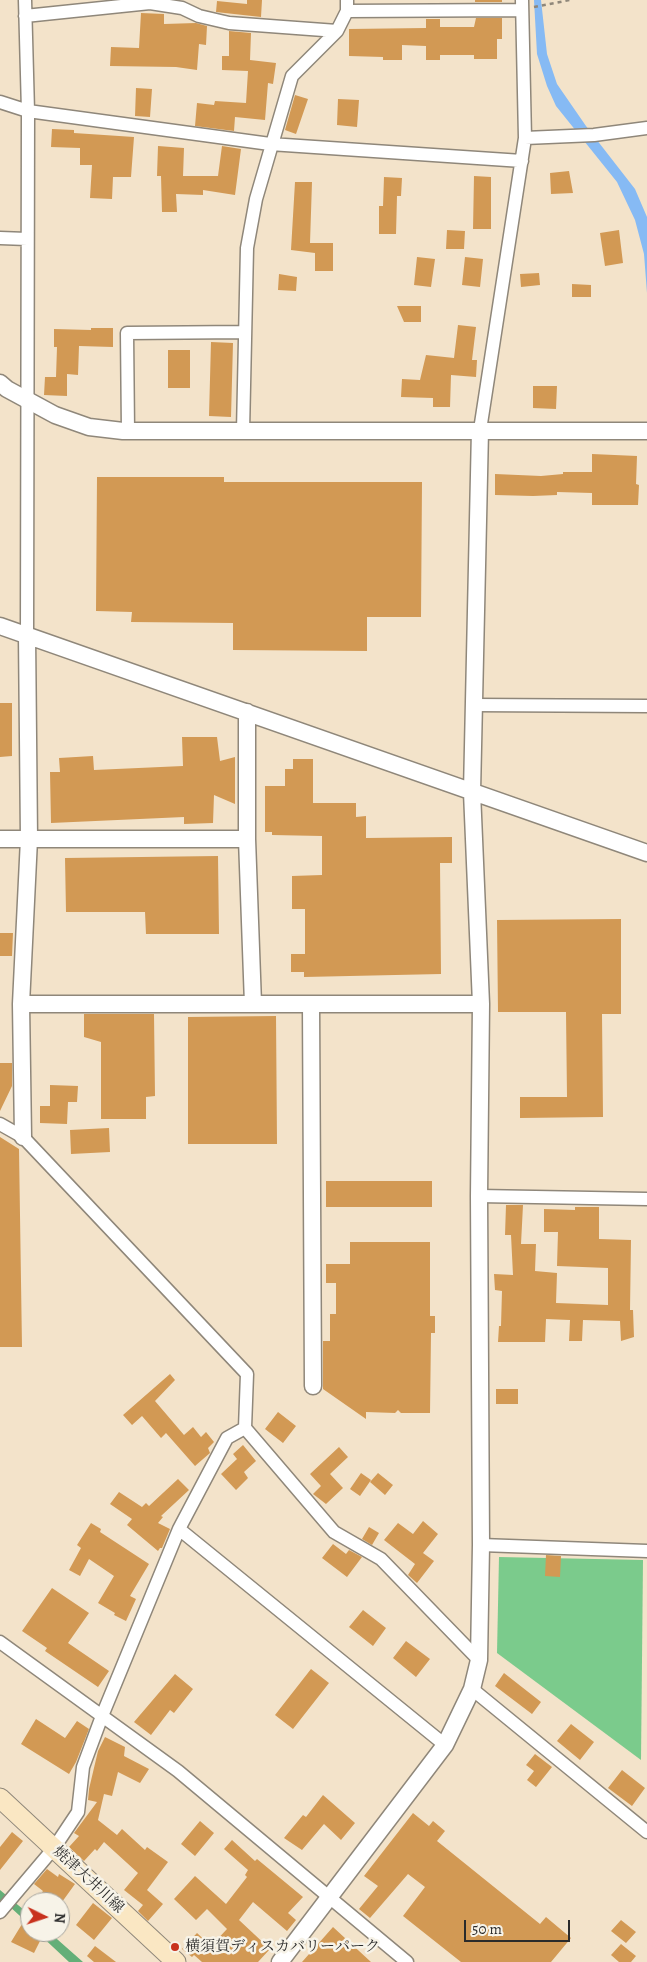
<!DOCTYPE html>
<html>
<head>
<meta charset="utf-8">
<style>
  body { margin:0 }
  #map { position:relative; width:647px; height:1962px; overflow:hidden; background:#f3e3ca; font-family:Alegreya,serif }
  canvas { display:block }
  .north { position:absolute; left:20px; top:1892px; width:50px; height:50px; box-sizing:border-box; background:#f7f3e8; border:1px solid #a5a39c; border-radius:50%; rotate:94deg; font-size:14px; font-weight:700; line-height:20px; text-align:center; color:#2b2b2b }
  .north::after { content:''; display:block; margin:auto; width:18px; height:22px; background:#c8321e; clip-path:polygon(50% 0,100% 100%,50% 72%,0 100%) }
  .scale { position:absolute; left:464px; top:1920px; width:106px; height:22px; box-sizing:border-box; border:2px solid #2b2b2b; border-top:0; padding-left:6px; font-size:15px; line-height:18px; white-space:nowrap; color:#2b2b2b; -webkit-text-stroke:4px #f7f3e8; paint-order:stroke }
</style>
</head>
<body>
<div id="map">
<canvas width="647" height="1962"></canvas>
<div class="north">N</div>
<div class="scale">50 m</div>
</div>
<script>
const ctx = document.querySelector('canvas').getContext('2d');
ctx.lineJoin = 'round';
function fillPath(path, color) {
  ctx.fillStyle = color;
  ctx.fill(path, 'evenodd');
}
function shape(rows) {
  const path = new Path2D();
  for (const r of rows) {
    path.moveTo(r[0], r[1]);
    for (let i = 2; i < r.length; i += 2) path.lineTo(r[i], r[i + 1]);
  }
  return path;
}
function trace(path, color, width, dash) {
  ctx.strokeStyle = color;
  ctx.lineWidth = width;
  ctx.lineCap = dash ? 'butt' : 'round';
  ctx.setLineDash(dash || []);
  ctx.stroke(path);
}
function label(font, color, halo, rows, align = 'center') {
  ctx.font = font + ' Alegreya,"Noto Serif JP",serif';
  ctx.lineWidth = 5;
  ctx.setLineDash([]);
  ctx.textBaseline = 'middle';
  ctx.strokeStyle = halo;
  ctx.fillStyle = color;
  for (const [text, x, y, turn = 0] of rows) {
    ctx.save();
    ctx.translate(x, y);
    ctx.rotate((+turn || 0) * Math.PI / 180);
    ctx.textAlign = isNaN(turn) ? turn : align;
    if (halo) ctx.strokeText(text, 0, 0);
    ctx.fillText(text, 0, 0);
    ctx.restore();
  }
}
fillPath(shape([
  [499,1557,643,1560,641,1760,497,1653]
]), '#7bcb8c');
fillPath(shape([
  [0,1890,30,1915,30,1925,9,1906,0,1904],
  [37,1932,49,1932,83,1962,69,1962]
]), '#64af78');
fillPath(shape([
  [534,0,541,0,547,54,557,84,586,126,635,189,647,217,647,293,644,254,635,220,617,182,556,106,547,86,537,54]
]), '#86baf4');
fillPath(shape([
  [247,0,262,0,261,17,216,12,217,1,247,4],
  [475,0,502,0,502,2,475,2],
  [141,13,164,14,164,24,196,23,207,26,206,45,199,44,197,70,176,67,110,66,111,47,139,48],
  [476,18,502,18,502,39,497,39,497,59,474,59,474,55,440,55,440,60,426,60,426,46,402,45,402,60,383,60,383,57,349,56,349,29,426,28,426,19,440,19,440,27,474,27],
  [229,31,251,33,250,60,276,63,273,84,268,83,265,120,235,117,234,131,195,126,197,103,214,105,215,101,246,103,248,71,222,70,222,56,229,56],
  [136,88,152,89,150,117,135,116],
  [295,95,308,99,296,134,285,130],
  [338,99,359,100,357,127,337,125],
  [52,129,74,130,74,133,134,137,131,177,113,177,112,199,90,198,92,165,80,165,80,148,51,147],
  [158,146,184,148,183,176,218,176,222,146,241,149,235,195,203,190,203,195,176,194,177,212,162,212,161,176,157,176],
  [569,171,573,193,551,194,550,173],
  [474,176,491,177,491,229,473,229],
  [384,177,402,178,401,196,397,196,396,234,379,234,379,206,383,206],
  [295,182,312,182,310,243,333,243,333,271,315,271,315,253,291,250],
  [447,230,465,231,464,249,446,249],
  [619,230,623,263,605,266,600,233],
  [417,257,435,259,431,287,414,285],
  [465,257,483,259,480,287,462,285],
  [539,273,540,285,521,287,520,274],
  [279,274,297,277,296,291,278,290],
  [572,284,591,285,591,297,572,297],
  [397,306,421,306,421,322,404,322],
  [458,325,476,327,472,360,477,360,476,377,451,375,450,407,433,407,433,398,401,397,402,379,420,380,426,355,454,358],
  [91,328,113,328,113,347,79,346,78,375,67,374,67,396,44,395,45,377,56,377,57,347,54,347,54,329,91,330],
  [211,342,233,343,231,417,209,416],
  [168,350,190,350,190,388,168,388],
  [533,386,557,386,556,409,533,408],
  [592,454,637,456,636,484,639,485,638,505,592,505,592,493,557,492,557,495,533,496,495,495,495,474,541,476,563,474,563,472,592,472],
  [97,477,224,477,224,482,422,482,421,617,367,617,367,651,233,650,233,623,131,622,132,612,96,611],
  [0,703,12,703,12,756,0,757],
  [182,737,217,737,220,761,235,757,235,804,214,795,213,823,184,824,184,817,51,823,50,772,60,772,59,758,93,756,94,770,183,766],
  [293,759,313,759,313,803,356,803,356,817,366,816,366,838,452,837,452,863,440,863,441,974,304,977,304,972,291,972,291,954,305,954,305,909,292,909,292,876,322,875,322,836,272,835,272,832,265,832,265,786,285,786,285,769,293,769],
  [218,856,219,934,146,934,145,912,66,912,65,858],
  [621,919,621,1014,602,1014,603,1117,520,1118,520,1097,567,1097,566,1012,498,1012,497,920],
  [0,933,13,933,12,956,0,956],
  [84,1014,154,1014,155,1096,146,1097,146,1119,101,1119,101,1042,84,1037],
  [276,1016,277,1144,188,1144,188,1017],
  [0,1063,12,1063,12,1086,0,1111],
  [50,1085,78,1086,77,1102,68,1102,67,1124,40,1123,40,1106,50,1106],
  [109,1128,110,1152,71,1154,70,1130],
  [0,1137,19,1149,22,1347,0,1347],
  [326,1181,432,1181,432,1207,326,1207],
  [506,1205,523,1205,521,1244,536,1244,535,1271,557,1273,556,1303,608,1305,608,1268,557,1266,558,1232,544,1232,544,1209,575,1210,575,1207,599,1207,599,1239,631,1240,630,1310,633,1310,634,1337,621,1341,620,1321,583,1320,582,1341,569,1341,570,1320,546,1319,545,1342,498,1342,499,1326,501,1326,502,1291,495,1290,494,1274,513,1275,511,1235,505,1235],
  [350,1242,430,1242,430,1316,435,1316,435,1333,431,1333,430,1413,401,1413,398,1410,395,1413,366,1412,366,1419,323,1389,323,1341,330,1341,330,1314,336,1314,336,1283,326,1283,326,1264,350,1264],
  [170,1374,175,1380,155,1401,184,1435,193,1427,201,1437,206,1432,214,1442,208,1448,210,1453,195,1466,166,1433,161,1438,142,1416,132,1425,123,1415],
  [496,1389,518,1389,518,1404,496,1404],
  [278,1412,296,1426,283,1443,265,1429],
  [243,1445,256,1461,244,1472,248,1478,236,1490,221,1474,237,1459,233,1454],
  [339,1447,348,1457,330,1474,343,1488,326,1504,313,1494,321,1486,310,1474],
  [361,1473,371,1480,360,1496,350,1489],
  [378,1473,393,1485,385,1495,370,1482],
  [178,1479,189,1490,161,1516,163,1517,158,1523,170,1529,162,1548,160,1548,158,1551,127,1525,132,1519,110,1504,119,1492,142,1507,146,1503,149,1506],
  [423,1521,438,1534,423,1553,434,1561,417,1583,408,1575,415,1564,384,1540,398,1523,413,1534],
  [91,1523,101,1529,100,1532,149,1564,130,1596,136,1599,126,1621,114,1615,115,1613,98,1603,114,1576,89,1559,80,1576,69,1570,81,1548,77,1545],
  [369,1527,379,1533,372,1545,362,1539],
  [333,1544,346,1554,349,1550,362,1557,347,1577,322,1558],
  [546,1555,561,1556,560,1577,545,1576],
  [52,1588,89,1613,68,1643,109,1671,98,1687,45,1651,47,1648,22,1631],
  [363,1610,386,1628,373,1646,349,1627],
  [406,1641,430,1659,416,1677,393,1658],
  [311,1669,329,1683,293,1729,275,1715],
  [504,1673,541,1702,532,1714,495,1686],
  [175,1674,193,1689,174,1713,170,1710,151,1735,134,1722],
  [36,1719,65,1738,77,1721,89,1729,76,1762,69,1774,21,1744],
  [571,1724,594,1742,580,1760,557,1741],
  [105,1737,125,1747,124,1756,149,1769,140,1783,118,1772,112,1796,104,1794,98,1820,117,1835,122,1829,145,1850,147,1847,168,1862,147,1890,163,1904,148,1921,138,1911,143,1905,124,1890,138,1873,104,1842,97,1851,95,1849,84,1861,69,1847,79,1836,74,1833,97,1802,88,1800,89,1789,98,1751],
  [535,1754,552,1767,536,1787,527,1780,534,1771,526,1765],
  [622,1770,645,1788,632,1806,608,1788],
  [323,1795,355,1823,341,1840,324,1824,302,1850,284,1838,303,1815,306,1817],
  [413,1813,429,1826,433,1821,445,1831,437,1841,540,1924,546,1917,571,1938,551,1962,461,1962,403,1916,425,1887,408,1874,370,1918,359,1909,378,1886,364,1876],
  [200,1821,214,1833,195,1856,181,1844],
  [12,1832,23,1841,0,1870,0,1847],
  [232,1840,255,1861,257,1859,303,1897,288,1913,296,1920,287,1931,253,1902,239,1920,270,1949,258,1962,202,1962,194,1955,192,1957,182,1949,197,1933,211,1946,227,1929,207,1909,196,1920,174,1899,195,1876,226,1904,247,1877,245,1875,248,1870,224,1849],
  [47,1869,58,1877,59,1874,75,1884,62,1902,36,1902,43,1891,34,1884],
  [93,1903,112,1918,94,1940,76,1925],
  [30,1911,30,1932,43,1935,34,1953,11,1942],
  [621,1920,636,1932,626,1943,611,1931],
  [333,1927,371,1962,302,1962],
  [621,1944,636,1956,631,1962,619,1962,611,1955],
  [95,1946,116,1962,94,1962,87,1956]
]), '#d29954');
const minor = shape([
  [25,0,28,111,27,635],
  [347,11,521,10],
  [25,16,150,3,182,8,199,16,229,23,337,31],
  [0,102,28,111,270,144,522,161],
  [525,138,594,135,647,128],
  [0,238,27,239],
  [480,430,525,138,522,0],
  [128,431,127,333,245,332],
  [243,431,247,248,256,199,292,76,337,31,347,11,347,0],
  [473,705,647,706],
  [0,1124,23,1137,247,1374,245,1428,334,1532,381,1559,479,1660],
  [479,1196,647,1199],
  [179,1529,445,1745],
  [481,1545,647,1551],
  [0,1642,178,1771,407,1962],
  [472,1689,647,1832],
  [0,1912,54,1848,78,1812,83,1767,102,1716,179,1529,227,1438,245,1428]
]);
const tertiary = shape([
  [0,383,7,389,55,415,89,427,123,431,647,431],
  [0,626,647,853],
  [247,712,247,839,253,1004],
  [0,839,247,839],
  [21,1004,481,1004],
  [311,1004,313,1386],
  [23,1137,21,1004,29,839,27,635],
  [280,1962,445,1745,472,1689,479,1660,481,1545,479,1196,481,1004,472,792,480,430]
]);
const secondary = shape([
  [0,1798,176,1962]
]);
trace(minor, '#8f877a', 15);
trace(tertiary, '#8f877a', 19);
trace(secondary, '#8f877a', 21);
trace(shape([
  [534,7,570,0]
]), '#8f877a', 2.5, [4, 4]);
trace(minor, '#fff', 12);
trace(tertiary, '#fff', 16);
trace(secondary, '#fae7c3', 19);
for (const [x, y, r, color] of [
  [175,1947,5,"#c8321e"]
]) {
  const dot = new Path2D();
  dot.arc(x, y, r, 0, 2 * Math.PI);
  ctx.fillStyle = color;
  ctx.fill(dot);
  trace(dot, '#f7f3e8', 2);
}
label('15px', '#2b2b2b', '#f7f3e8', [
  ["焼津大井川線",88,1880,43]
]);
label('15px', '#2b2b2b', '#f7f3e8', [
  ["横須賀ディスカバリーパーク",185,1947]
], 'left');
</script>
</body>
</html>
